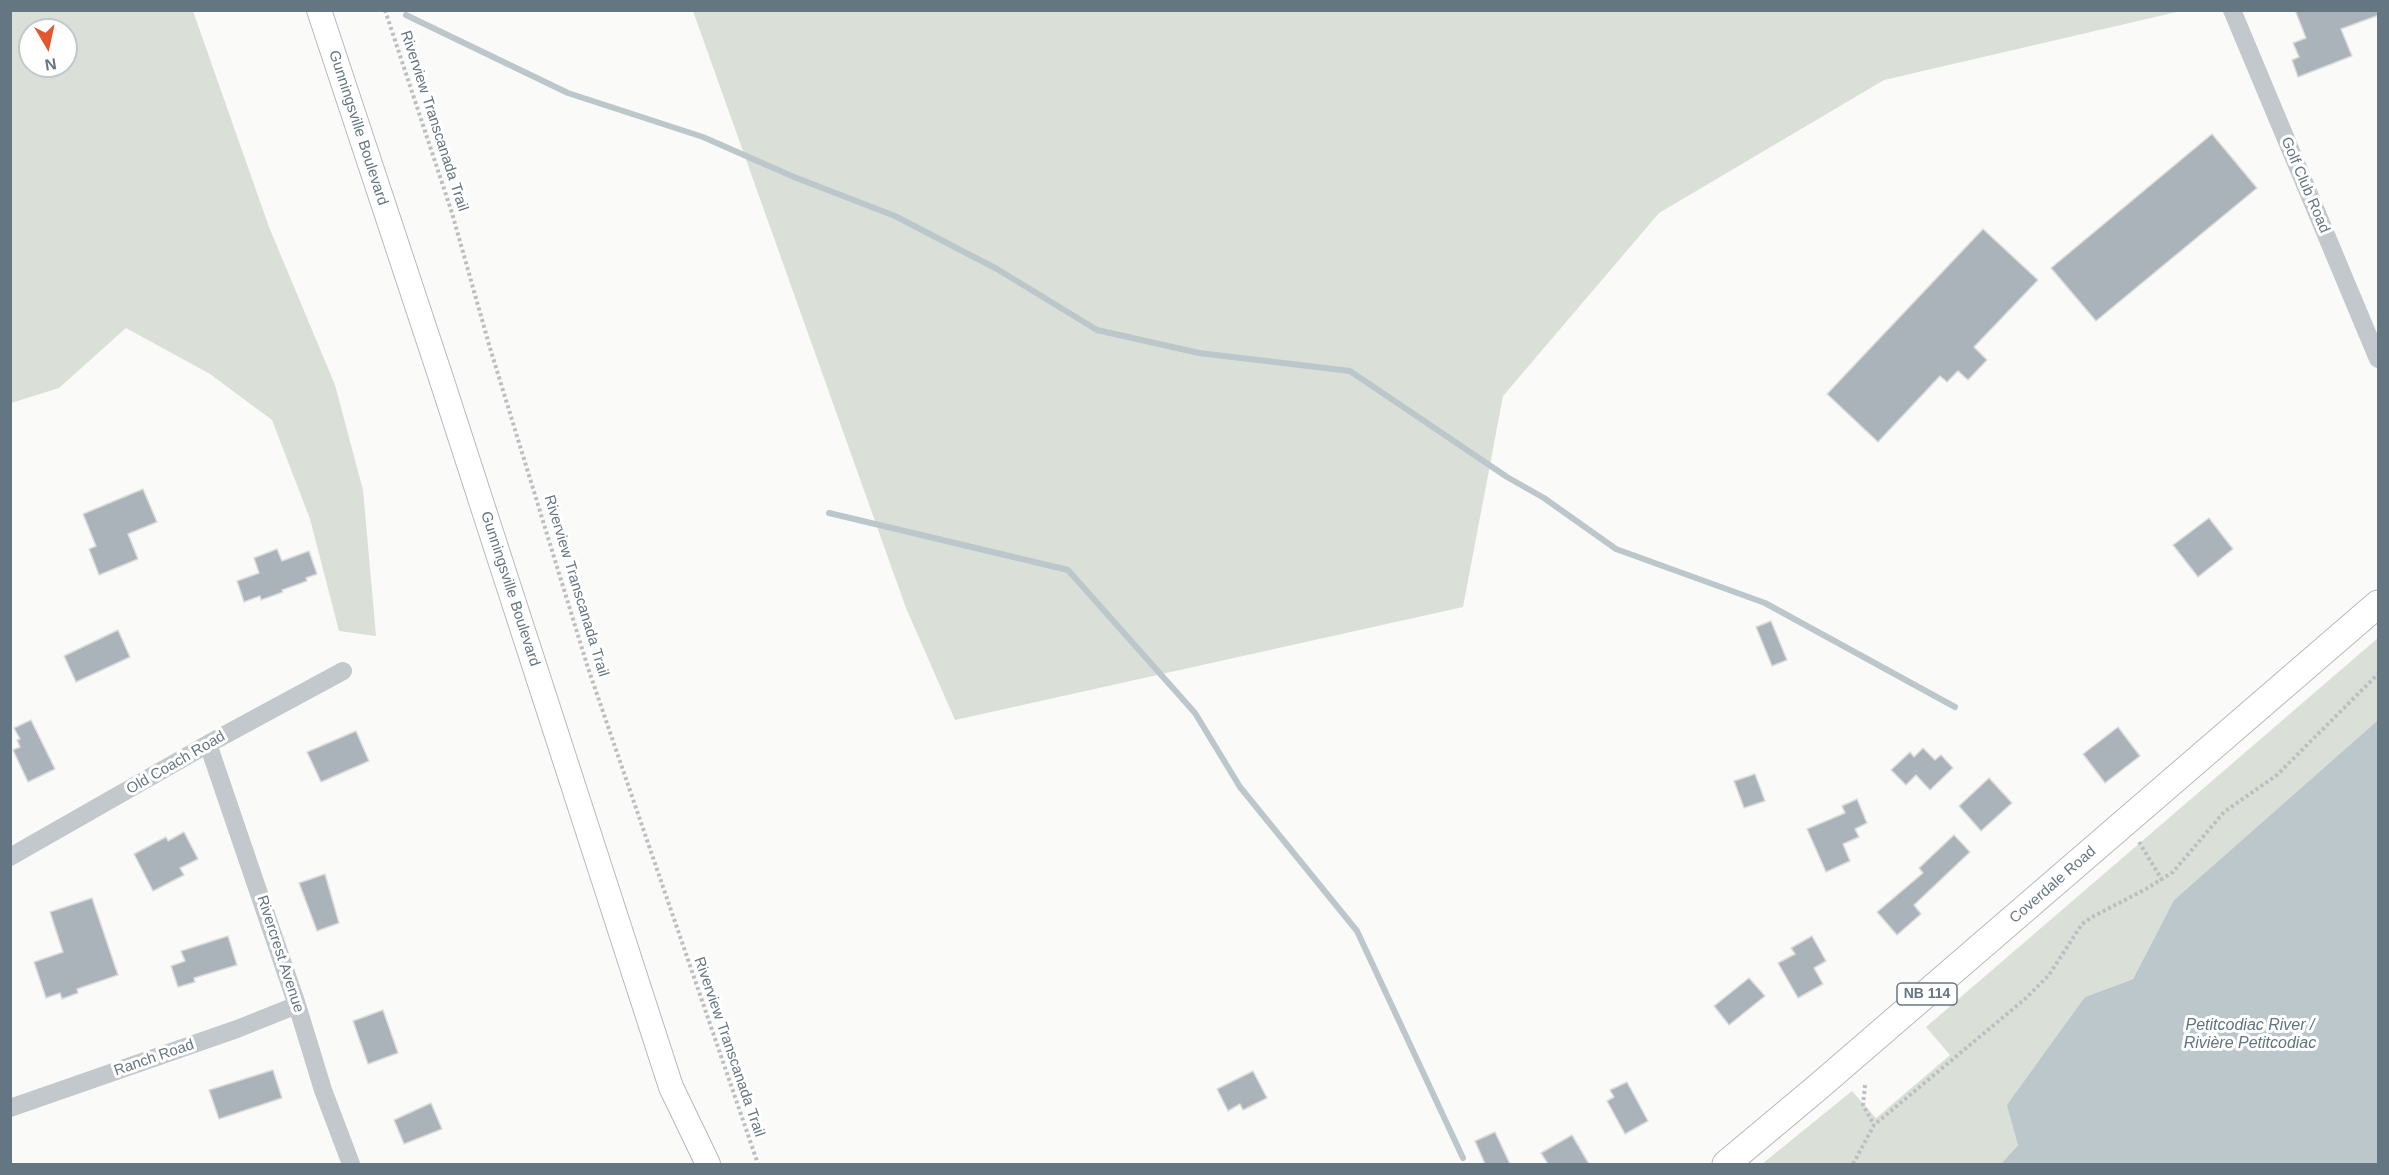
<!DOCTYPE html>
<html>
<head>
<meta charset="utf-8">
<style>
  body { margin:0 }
  #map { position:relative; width:2389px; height:1175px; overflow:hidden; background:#fafaf8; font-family:Arial,sans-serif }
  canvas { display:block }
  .frame { position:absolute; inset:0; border:12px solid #657683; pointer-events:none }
  .north { position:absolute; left:18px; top:18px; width:60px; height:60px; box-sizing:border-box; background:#fff; border:2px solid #c1c8cd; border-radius:50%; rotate:171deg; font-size:16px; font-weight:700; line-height:24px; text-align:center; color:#657683 }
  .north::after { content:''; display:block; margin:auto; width:21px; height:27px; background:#e4572e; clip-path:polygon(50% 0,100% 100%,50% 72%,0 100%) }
</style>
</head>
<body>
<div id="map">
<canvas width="2389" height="1175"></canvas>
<div class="frame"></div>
<div class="north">N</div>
</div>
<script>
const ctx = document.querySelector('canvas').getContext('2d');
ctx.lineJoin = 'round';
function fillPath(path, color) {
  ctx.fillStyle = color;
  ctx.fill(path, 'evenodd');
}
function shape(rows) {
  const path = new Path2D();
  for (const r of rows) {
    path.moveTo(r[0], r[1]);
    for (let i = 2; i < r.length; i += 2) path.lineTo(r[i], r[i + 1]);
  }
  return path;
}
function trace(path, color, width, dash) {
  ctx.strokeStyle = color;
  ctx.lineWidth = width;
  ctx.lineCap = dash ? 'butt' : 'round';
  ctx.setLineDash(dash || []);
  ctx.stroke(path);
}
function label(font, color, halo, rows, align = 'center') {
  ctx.font = font + ' Arial,sans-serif';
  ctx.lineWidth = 6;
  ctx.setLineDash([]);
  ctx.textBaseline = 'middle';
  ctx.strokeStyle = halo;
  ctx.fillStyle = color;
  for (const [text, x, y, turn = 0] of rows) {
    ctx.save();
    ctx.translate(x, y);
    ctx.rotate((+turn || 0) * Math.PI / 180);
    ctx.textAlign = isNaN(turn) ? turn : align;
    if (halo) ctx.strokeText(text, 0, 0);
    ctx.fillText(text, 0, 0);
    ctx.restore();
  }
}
fillPath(shape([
  [10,11,193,11,269,227,335,385,363,490,376,636,339,631,310,519,272,420,210,374,126,328,59,388,11,403],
  [30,30,66,30,66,66,30,66],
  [693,11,693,10,2181,11,1884,80,1659,213,1503,396,1463,607,955,720,906,608],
  [2378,638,2378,720,2174,900,2133,979,2085,997,2018,1145,2001,1164,1762,1164,1852,1091,1876,1118,1950,1055,1926,1027]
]), '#dadfd7');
fillPath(shape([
  [2378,720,2378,1164,2001,1164,2018,1145,2007,1105,2085,997,2133,979,2174,900]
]), '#bbc7cb');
trace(shape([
  [406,15,568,93,703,137,794,177,895,216,997,269,1097,330,1199,353,1350,371,1507,477,1544,498,1616,549,1765,603,1955,707],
  [829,513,1068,570,1195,713,1240,787,1357,931,1463,1158]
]), '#bbc7cb', 6);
const building = shape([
  [2295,10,2379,10,2379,15,2341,29,2352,56,2298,77,2292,60,2299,57,2293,43,2306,38,2295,10],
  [2212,134,2257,188,2096,321,2051,268,2212,134],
  [1983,229,2038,280,1974,347,1987,360,1968,380,1958,371,1947,382,1940,376,1878,442,1827,394,1983,229],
  [143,489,157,522,128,534,138,559,99,575,89,549,96,546,83,514,143,489],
  [2209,518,2233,549,2198,577,2173,545,2209,518],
  [277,549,282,561,309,551,317,574,306,578,307,581,282,590,283,592,261,600,260,596,244,602,237,581,259,573,254,558,277,549],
  [1771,621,1787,660,1772,666,1756,627,1771,621],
  [118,630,130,657,76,682,64,656,118,630],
  [31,720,55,769,28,782,13,750,20,747,17,740,20,739,14,728,31,720],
  [2118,727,2140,756,2105,783,2083,754,2118,727],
  [356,731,369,761,321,782,307,752,356,731],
  [1923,748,1935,760,1941,755,1953,768,1930,790,1916,775,1906,785,1891,770,1910,752,1914,757,1923,748],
  [1755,774,1765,801,1744,808,1734,781,1755,774],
  [1989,778,2012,803,1981,831,1959,806,1989,778],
  [1857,799,1867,823,1855,829,1859,837,1843,844,1850,861,1826,872,1807,829,1845,813,1842,806,1857,799],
  [184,832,198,859,180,868,184,875,153,891,134,854,166,837,168,841,184,832],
  [1954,835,1970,852,1914,905,1921,914,1897,935,1877,912,1923,873,1919,868,1954,835],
  [325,874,339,923,317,931,299,883,325,874],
  [92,898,118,975,77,989,78,993,62,999,60,993,46,998,34,962,63,952,50,912,92,898],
  [228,936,237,965,194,978,195,982,178,987,171,966,185,961,181,951,228,936],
  [1812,936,1826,961,1814,968,1823,984,1798,998,1778,963,1795,954,1791,948,1812,936],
  [1749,978,1765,996,1729,1025,1714,1006,1749,978],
  [383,1010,398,1053,368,1064,353,1021,383,1010],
  [273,1070,282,1098,219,1119,209,1090,273,1070],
  [1253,1071,1267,1098,1243,1110,1240,1104,1228,1111,1217,1089,1253,1071],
  [1627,1082,1648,1121,1625,1134,1607,1101,1614,1097,1610,1090,1627,1082],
  [431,1103,442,1129,404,1144,394,1120,431,1103],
  [1495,1132,1510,1164,1485,1164,1475,1141,1495,1132],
  [1572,1135,1589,1164,1548,1164,1541,1153,1572,1135]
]);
fillPath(building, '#aab3b9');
trace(building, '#dcdcda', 1.5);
const secondary = shape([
  [319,10,442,381,671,1087,708,1164]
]);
const primary = shape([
  [1726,1164,1818,1087,2378,604]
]);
trace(secondary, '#b3babf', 26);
trace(primary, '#b5babe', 29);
trace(shape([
  [385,10,452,213,490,348,588,668,758,1164],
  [2139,842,2162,880],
  [1865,1085,1863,1105,1874,1125],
  [1853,1164,1874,1125,2025,999,2049,975,2082,924,2092,917,2146,889,2173,872,2224,812,2277,775,2378,674]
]), '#bbbfc2', 4, [3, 3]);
trace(shape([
  [2232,10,2378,359],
  [208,744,297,1005,323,1090,351,1164],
  [10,857,208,744,343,671],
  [10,1108,237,1029,297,1005]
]), '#c3c8cc', 18);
trace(secondary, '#fff', 24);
trace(primary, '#fff', 27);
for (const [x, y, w] of [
  [1927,994,60]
]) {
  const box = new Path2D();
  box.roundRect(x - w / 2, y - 11, w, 22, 4.5);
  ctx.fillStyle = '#fff';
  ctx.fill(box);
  trace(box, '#657683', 1.5);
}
label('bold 14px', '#657683', null, [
  ["NB 114",1927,994]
]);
label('15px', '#657683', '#fff', [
  ["Riverview Transcanada Trail",434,121,72],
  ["Gunningsville Boulevard",358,128,72],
  ["Golf Club Road",2305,185,67],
  ["Riverview Transcanada Trail",576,586,73],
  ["Gunningsville Boulevard",510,589,72],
  ["Old Coach Road",176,763,-30],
  ["Coverdale Road",2053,885,-41],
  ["Rivercrest Avenue",280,954,72],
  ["Riverview Transcanada Trail",729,1047,71],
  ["Ranch Road",154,1058,-19]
]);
label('italic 16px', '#60757c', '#fff', [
  ["Petitcodiac River /",2250,1026],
  ["Rivière Petitcodiac",2250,1044]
]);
</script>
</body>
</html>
